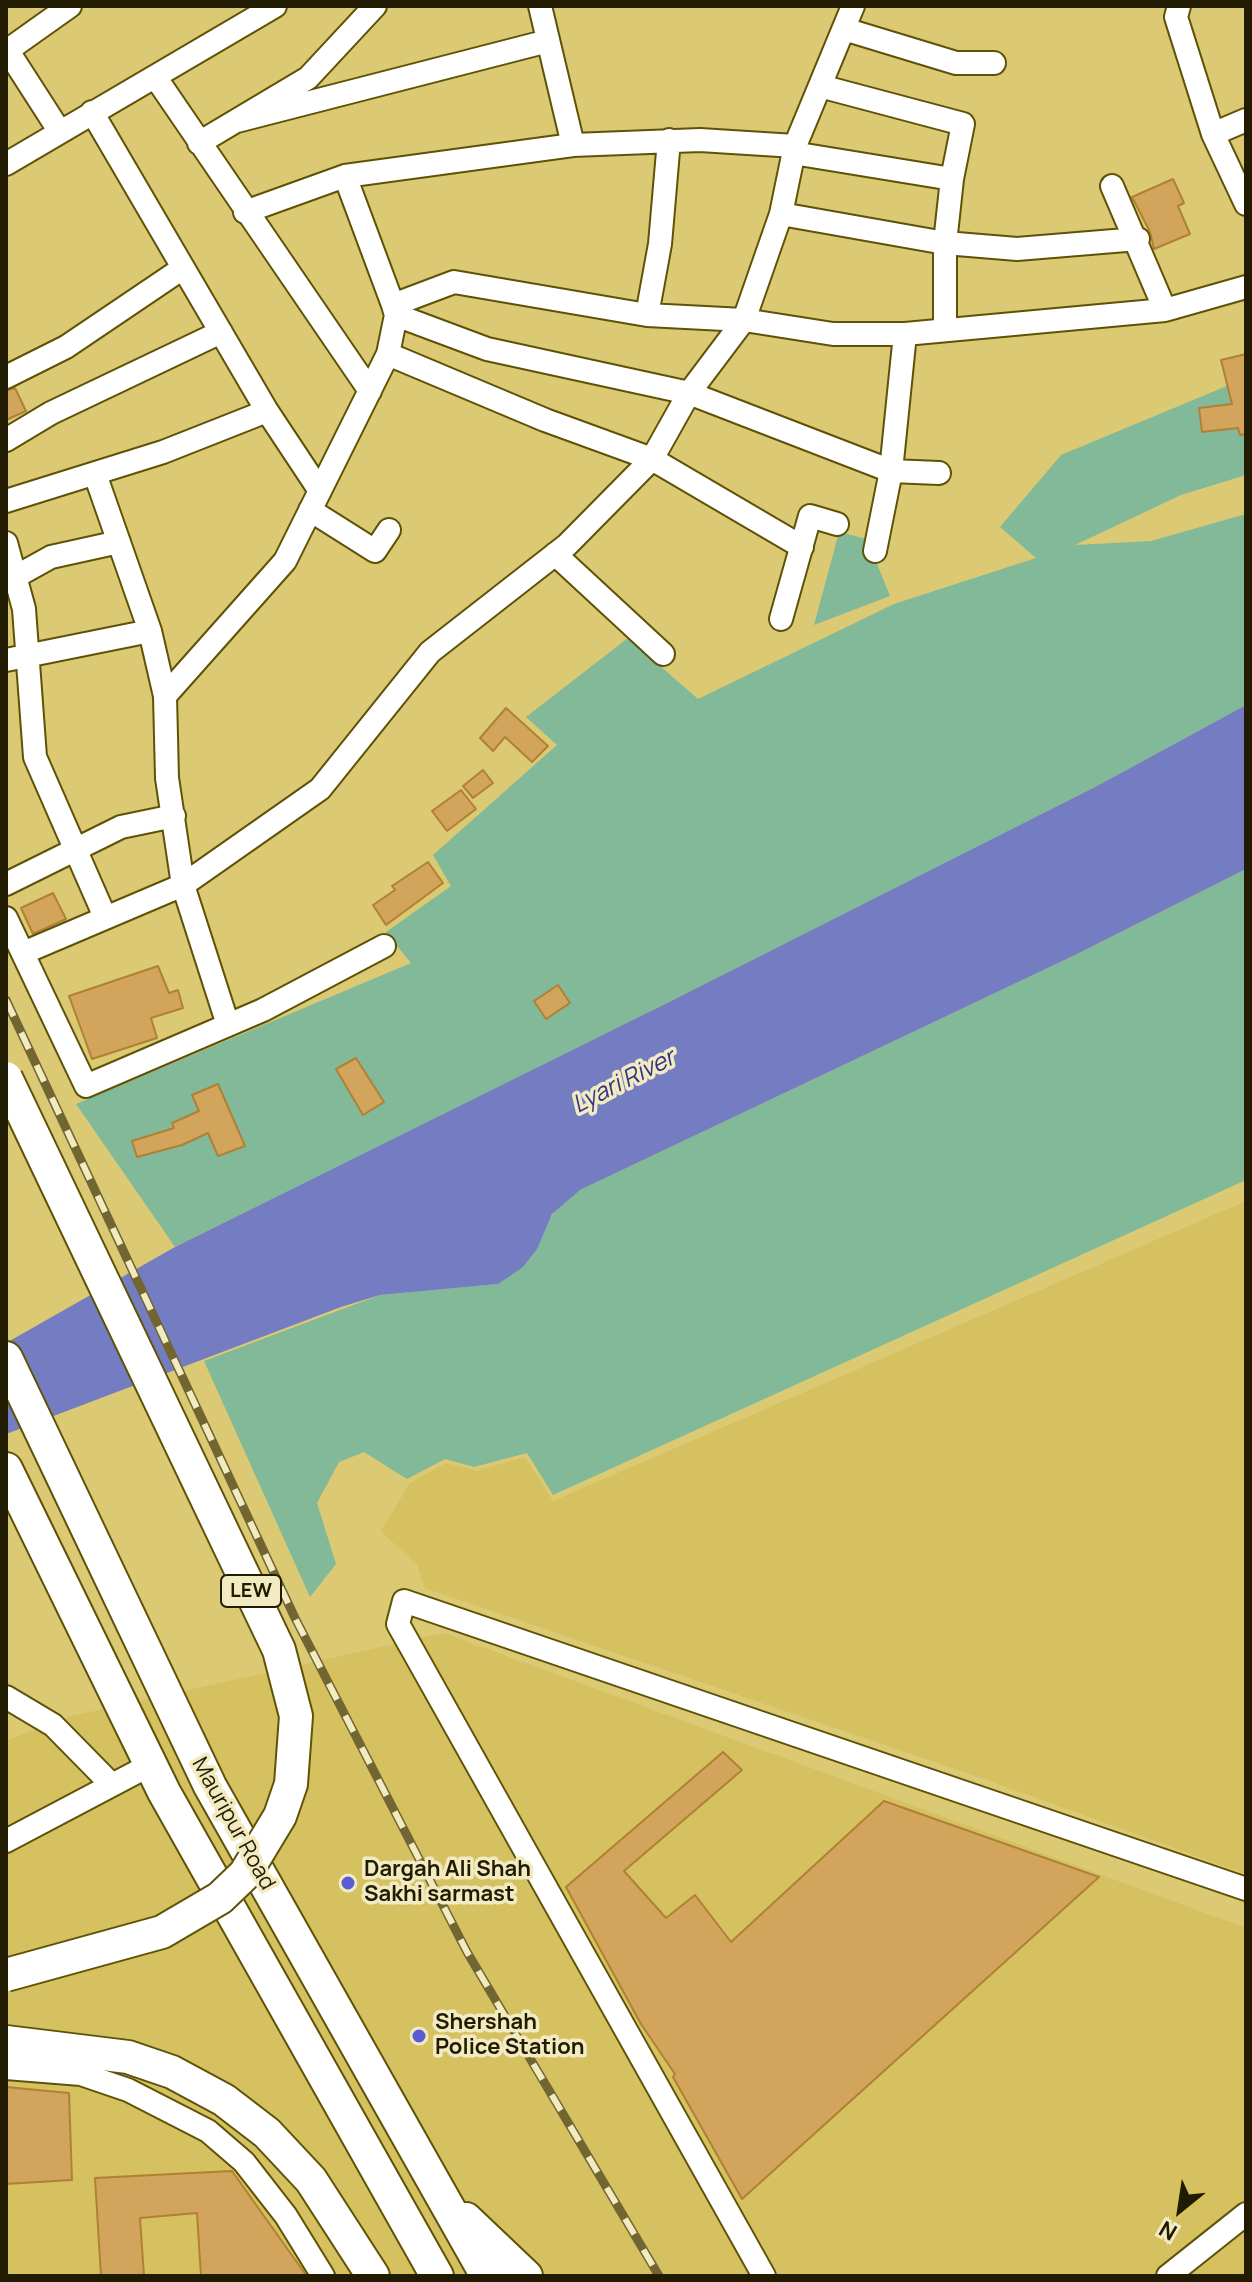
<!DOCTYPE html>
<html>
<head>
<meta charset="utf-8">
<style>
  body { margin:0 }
  #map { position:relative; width:1252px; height:2282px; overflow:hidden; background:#dbc973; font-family:Manrope,sans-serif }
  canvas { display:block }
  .frame { position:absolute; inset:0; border:8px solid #211b01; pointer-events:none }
  .north { position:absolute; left:1140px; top:2170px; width:80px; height:80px; -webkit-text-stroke:6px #f2eac1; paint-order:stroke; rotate:210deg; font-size:22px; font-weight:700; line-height:32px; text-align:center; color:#211b01 }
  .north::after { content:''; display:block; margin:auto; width:28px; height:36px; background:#211b01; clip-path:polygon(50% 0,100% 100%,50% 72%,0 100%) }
</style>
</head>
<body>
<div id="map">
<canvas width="1252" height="2282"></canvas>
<div class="frame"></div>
<div class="north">N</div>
</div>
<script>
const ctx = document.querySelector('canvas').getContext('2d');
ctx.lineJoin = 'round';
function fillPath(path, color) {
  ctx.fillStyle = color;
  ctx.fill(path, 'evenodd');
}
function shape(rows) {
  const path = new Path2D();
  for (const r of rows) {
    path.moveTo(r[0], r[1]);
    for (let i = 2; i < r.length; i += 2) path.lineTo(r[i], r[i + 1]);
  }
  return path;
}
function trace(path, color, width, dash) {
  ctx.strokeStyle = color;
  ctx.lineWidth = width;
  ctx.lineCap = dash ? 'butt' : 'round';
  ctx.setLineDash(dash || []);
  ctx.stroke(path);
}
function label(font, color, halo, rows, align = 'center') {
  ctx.font = font + ' Manrope,sans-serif';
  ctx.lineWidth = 7;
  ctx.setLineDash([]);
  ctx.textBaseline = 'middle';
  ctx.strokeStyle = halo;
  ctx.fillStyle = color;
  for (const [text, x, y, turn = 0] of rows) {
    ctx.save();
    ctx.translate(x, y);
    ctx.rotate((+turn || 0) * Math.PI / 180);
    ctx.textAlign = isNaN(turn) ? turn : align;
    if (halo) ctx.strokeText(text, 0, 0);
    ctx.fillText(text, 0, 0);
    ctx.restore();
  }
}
fillPath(shape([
  [1246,1201,1246,1874,970,1774,425,1588,417,1565,381,1531,410,1483,446,1463,477,1471,525,1457,553,1501],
  [444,1633,1246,1928,1246,2276,6,2276,6,1741,68,1717]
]), '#d5c160');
fillPath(shape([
  [1246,378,1246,475,1181,495,1075,545,1151,541,1246,514,1246,705,1097,786,669,1002,175,1247,76,1104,411,963,386,932,451,886,433,855,557,745,526,717,628,638,698,699,894,604,1036,558,1000,527,1061,455],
  [839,532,867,539,890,596,814,625],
  [1246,869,1246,1180,553,1495,527,1453,474,1467,445,1459,407,1479,364,1452,339,1462,317,1503,336,1564,310,1597,204,1361,380,1295,498,1284,564,1200,580,1190,1073,956]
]), '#82b999');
fillPath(shape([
  [1246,705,1246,869,1073,956,580,1190,552,1214,537,1249,523,1267,498,1284,380,1295,341,1307,6,1434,6,1343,175,1247,669,1002,1097,786]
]), '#757dc2');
const building = shape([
  [1173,179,1184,203,1178,206,1190,234,1154,249,1150,232,1132,197,1173,179],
  [1246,354,1246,434,1240,435,1238,428,1202,432,1199,408,1232,404,1221,360,1246,354],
  [15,388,26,411,6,420,6,391,15,388],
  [506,708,548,746,532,762,505,737,493,751,480,738,506,708],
  [483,770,493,783,473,798,463,786,483,770],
  [461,790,476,809,447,831,432,811,461,790],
  [428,862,443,883,386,925,373,905,395,890,392,886,428,862],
  [53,893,66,919,33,934,21,908,53,893],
  [158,966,169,993,178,990,183,1008,151,1018,157,1038,92,1059,69,996,158,966],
  [558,985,570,1003,546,1019,534,1001,558,985],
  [356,1058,384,1102,363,1115,336,1069,356,1058],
  [218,1084,245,1146,218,1156,208,1133,182,1145,137,1157,132,1141,174,1128,172,1123,199,1111,192,1095,218,1084],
  [723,1752,742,1770,624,1871,666,1918,695,1895,731,1942,884,1801,1099,1877,742,2199,673,2077,675,2074,641,2024,566,1887,723,1752],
  [6,2087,69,2093,72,2180,6,2184,6,2087],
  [232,2171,306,2275,201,2276,197,2213,140,2218,144,2276,101,2276,95,2178,232,2171]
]);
fillPath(building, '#d2a45c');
trace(building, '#af8233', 2);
const minor = shape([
  [540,6,573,145],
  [1179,6,1176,17,1213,134,1246,204],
  [844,29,956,63,994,63],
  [6,48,60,132],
  [8,50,70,6],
  [156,78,370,391],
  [820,86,963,124,952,179,945,243,945,327],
  [92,112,267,411,320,491],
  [237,121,548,41],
  [1213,134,1246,120],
  [199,143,308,78,375,6],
  [793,153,952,179],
  [6,164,275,6],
  [345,176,393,305],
  [1112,186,1165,310],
  [245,212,345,176,573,145,700,140,795,146],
  [781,214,945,243,1017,249,1138,239],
  [396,315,487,349,689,393,891,471,939,473],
  [647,315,660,244,669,140],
  [388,354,545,420,652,459,802,547],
  [6,377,66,347,183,268],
  [6,440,51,413,221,332],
  [95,474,150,631,165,696],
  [6,501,163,452,267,411],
  [310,510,375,551,389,530],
  [6,543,24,609,35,757,105,917],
  [875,551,891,471,905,334],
  [555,554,663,654],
  [6,582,51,557,119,542],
  [781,619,810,516,837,524],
  [6,660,150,631],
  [6,884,121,827,174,816],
  [6,918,86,1086,263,1010,384,946],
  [23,953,183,885,320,789,430,652,567,545,652,459,689,393,744,320,781,214,795,146,853,6],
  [228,1025,183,885,167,778,165,696,285,561,388,354,396,315,393,305,454,282,647,315,744,320,833,334,905,334,1165,310,1246,287],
  [6,1697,53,1725,112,1785],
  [6,1841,150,1765],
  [6,2068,81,2074,128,2090,208,2131,244,2162,286,2216,323,2276],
  [764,2276,398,1624,404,1601,1246,1889],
  [1168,2276,1246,2214]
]);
const highway = shape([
  [6,1358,210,1786,487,2276],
  [6,1469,164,1792,437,2276],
  [6,2042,128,2057,172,2072,224,2100,267,2133,311,2180,373,2276],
  [466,2219,526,2276]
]);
trace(minor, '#5f5206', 26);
trace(highway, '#5f5206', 36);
trace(minor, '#fff', 22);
trace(highway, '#fff', 32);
const rail = shape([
  [6,1000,295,1618,467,1952,659,2276]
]);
trace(rail, '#716532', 9);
trace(rail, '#f2eac1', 6, [18]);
const highwayBridge = shape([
  [6,1078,279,1650,296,1716,291,1784,280,1816,245,1874,220,1898,162,1932,6,1975]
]);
trace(highwayBridge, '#5f5206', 36, []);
trace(highwayBridge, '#fff', 32);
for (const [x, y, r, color] of [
  [348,1883,8,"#5a5cd4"],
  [419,2036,8,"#5a5cd4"]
]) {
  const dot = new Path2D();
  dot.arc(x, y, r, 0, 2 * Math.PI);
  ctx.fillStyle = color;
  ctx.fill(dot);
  trace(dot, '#f2eac1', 3);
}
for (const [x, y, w] of [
  [251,1591,60]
]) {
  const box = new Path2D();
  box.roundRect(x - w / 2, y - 16, w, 32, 6);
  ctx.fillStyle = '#f2eac1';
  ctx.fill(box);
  trace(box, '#211b01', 2);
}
label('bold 20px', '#211b01', null, [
  ["LEW",251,1591]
]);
label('22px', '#211b01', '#f2eac1', [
  ["Mauripur Road",233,1824,61]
]);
label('bold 22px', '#211b01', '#f2eac1', [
  ["Dargah Ali Shah",364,1870],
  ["Sakhi sarmast",364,1895],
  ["Shershah",435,2023],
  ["Police Station",435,2048]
], 'left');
label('italic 24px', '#333386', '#f2eac1', [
  ["Lyari River",624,1082,-27]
]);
</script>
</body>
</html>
